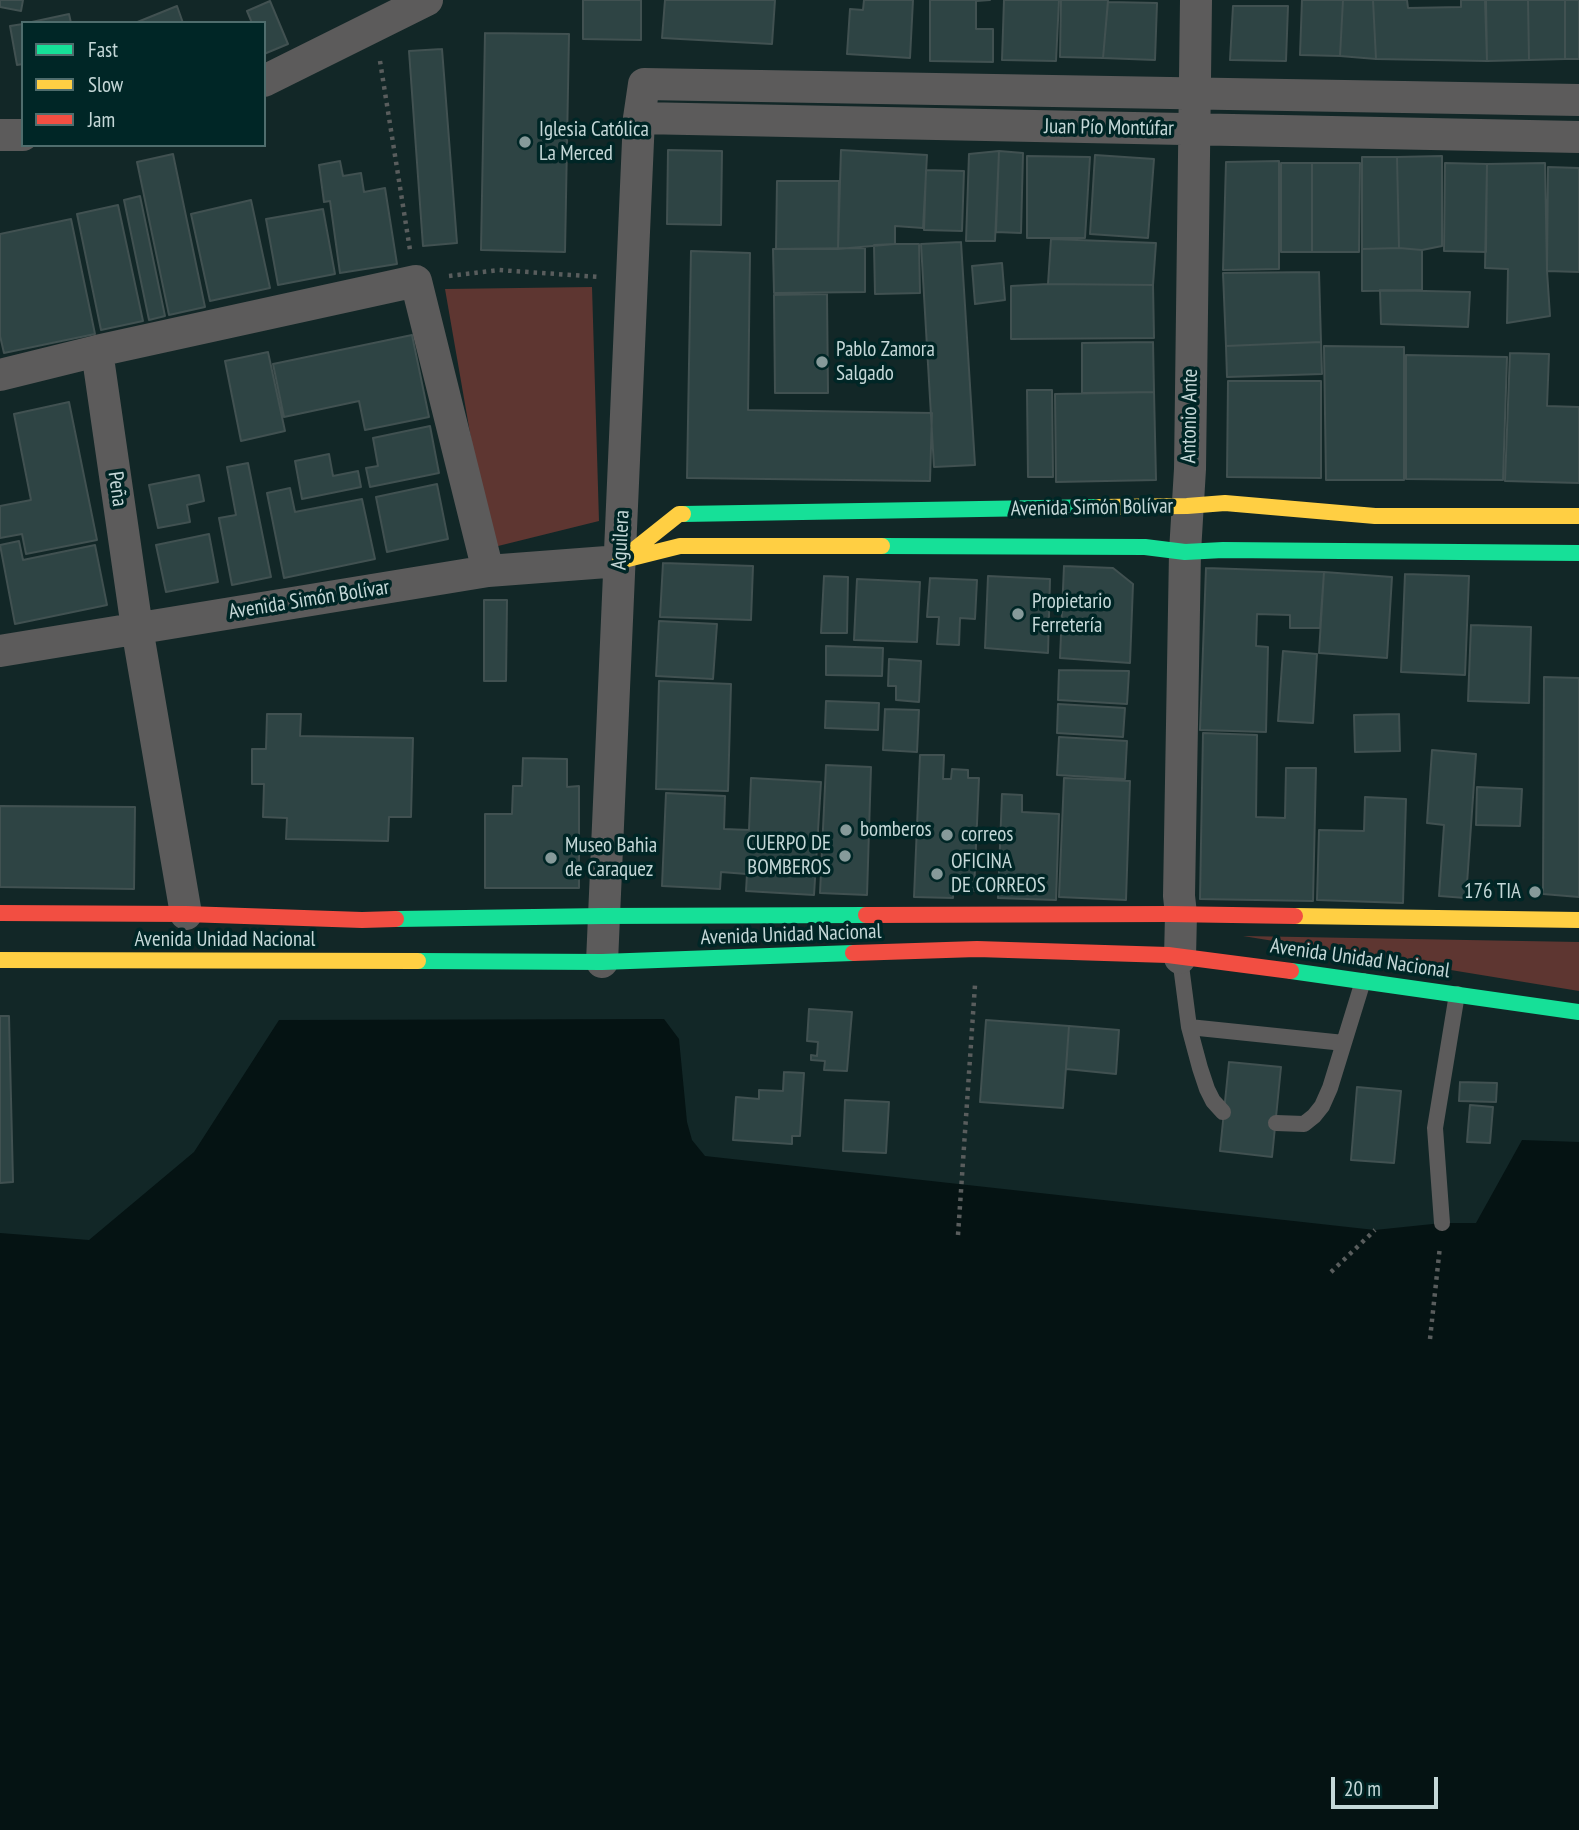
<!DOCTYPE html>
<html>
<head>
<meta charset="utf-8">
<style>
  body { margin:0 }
  #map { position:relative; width:1579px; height:1830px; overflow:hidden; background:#122727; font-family:"PT Sans Narrow",sans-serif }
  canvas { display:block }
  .legend { position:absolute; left:21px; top:21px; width:245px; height:126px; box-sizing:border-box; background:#002626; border:2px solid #4f6d6d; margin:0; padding:9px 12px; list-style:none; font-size:21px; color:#c5d8d8 }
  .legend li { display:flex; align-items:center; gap:14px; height:35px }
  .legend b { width:35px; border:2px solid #4f6d6d }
  .scale { position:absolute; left:1331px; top:1777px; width:107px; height:32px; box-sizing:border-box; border:4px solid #c5d8d8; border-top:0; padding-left:9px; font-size:21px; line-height:24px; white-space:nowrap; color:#c5d8d8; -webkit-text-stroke:5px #002626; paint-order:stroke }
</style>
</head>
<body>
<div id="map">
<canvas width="1579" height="1830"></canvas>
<ul class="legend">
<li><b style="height:9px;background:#16e098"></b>Fast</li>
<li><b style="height:9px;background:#ffcf43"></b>Slow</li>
<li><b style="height:9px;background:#f24e42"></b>Jam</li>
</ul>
<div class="scale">20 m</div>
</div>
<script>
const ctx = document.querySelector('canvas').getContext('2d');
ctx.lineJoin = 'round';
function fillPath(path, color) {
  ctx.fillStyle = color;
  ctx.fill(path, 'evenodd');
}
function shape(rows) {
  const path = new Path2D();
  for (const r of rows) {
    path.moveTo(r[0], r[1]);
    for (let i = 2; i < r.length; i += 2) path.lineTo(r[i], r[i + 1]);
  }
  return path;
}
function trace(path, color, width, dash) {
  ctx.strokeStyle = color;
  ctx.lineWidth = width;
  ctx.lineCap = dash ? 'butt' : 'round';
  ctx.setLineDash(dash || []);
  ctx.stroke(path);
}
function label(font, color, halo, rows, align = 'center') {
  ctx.font = font + ' "PT Sans Narrow",sans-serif';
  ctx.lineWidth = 7;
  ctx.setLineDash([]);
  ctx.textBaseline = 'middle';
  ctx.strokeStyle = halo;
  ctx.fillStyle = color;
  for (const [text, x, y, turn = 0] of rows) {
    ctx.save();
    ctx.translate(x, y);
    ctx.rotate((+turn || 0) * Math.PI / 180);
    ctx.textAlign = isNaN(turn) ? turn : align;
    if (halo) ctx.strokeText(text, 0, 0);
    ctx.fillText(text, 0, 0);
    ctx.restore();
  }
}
fillPath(shape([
  [592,287,599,521,490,548,445,289],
  [1243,936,1579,942,1579,991]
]), '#5e3631');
fillPath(shape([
  [664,1019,679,1039,687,1122,692,1140,705,1156,1375,1230,1442,1223,1476,1223,1522,1140,1579,1142,1579,1830,0,1830,0,1233,89,1240,194,1152,279,1020]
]), '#051313');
const building = shape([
  [0,0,23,0,21,11,0,7,0,0],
  [583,0,641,0,641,40,583,39,583,0],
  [665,0,775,0,772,44,662,38,665,0],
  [864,0,913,0,910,58,847,54,850,9,863,10,864,0],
  [930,0,990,0,976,1,976,29,993,29,993,62,930,61,930,0],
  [1004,0,1059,0,1056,61,1002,60,1004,0],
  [1061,0,1108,0,1103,58,1060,57,1061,0],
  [1302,0,1343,0,1340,56,1300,55,1302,0],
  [1343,0,1373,0,1376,59,1340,56,1343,0],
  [1373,0,1407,0,1408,8,1461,7,1461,0,1485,0,1487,61,1376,59,1373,0],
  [1486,0,1528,0,1529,60,1487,61,1486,0],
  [1528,0,1565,0,1565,59,1529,60,1528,0],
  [1565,0,1579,0,1579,59,1565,59,1565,0],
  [270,1,288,44,264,54,264,23,252,23,247,11,270,1],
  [1108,2,1157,3,1155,60,1103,58,1108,2],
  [177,6,183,23,135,23,177,6],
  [1233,6,1288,6,1286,61,1230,60,1233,6],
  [69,14,71,23,27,23,69,14],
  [23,24,23,64,17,65,10,26,23,24],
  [485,33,569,34,565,252,481,250,485,33],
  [442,49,457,243,423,246,409,51,442,49],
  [668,150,722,151,721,225,667,224,668,150],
  [841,150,927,155,923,228,895,226,895,244,838,249,841,150],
  [999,151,995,241,966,241,969,154,999,151],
  [999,151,1023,153,1021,233,996,232,999,151],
  [173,154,205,307,169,315,137,162,173,154],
  [1095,155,1154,159,1148,238,1090,234,1095,155],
  [1027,156,1090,157,1085,238,1027,238,1027,156],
  [1442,156,1442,246,1422,250,1399,248,1397,157,1442,156],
  [1362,157,1397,157,1399,248,1362,249,1362,157],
  [340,161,343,176,361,173,364,192,385,188,397,264,340,273,330,201,324,202,319,165,340,161],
  [1279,161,1279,269,1223,270,1226,162,1279,161],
  [1281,163,1312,163,1312,252,1281,252,1281,163],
  [1312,163,1360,163,1359,252,1312,252,1312,163],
  [1445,163,1487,164,1486,252,1444,251,1445,163],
  [1545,163,1547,271,1550,316,1507,323,1508,269,1485,268,1487,164,1545,163],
  [1548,167,1579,168,1579,272,1547,271,1548,167],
  [926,170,964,171,962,231,924,230,926,170],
  [777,181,839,181,838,249,776,249,777,181],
  [140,196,165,316,149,320,124,200,140,196],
  [251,200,270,288,210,301,191,214,251,200],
  [118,205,143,321,101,330,77,214,118,205],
  [323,209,335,274,278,285,266,219,323,209],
  [71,219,95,334,4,353,0,336,0,234,71,219],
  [1051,239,1156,243,1153,285,1048,284,1051,239],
  [961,242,975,465,934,467,921,244,961,242],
  [895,244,919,244,920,293,875,294,874,245,895,244],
  [865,248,865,292,774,293,773,249,865,248],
  [1399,248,1422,250,1422,290,1362,291,1362,249,1399,248],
  [691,251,750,253,748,410,932,413,930,481,687,478,691,251],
  [1002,263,1005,300,975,304,972,266,1002,263],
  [1319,272,1321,342,1226,346,1223,273,1319,272],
  [1048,284,1153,285,1154,338,1011,339,1011,286,1048,284],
  [1380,290,1470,292,1468,327,1381,324,1380,290],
  [827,294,828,393,775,393,774,295,827,294],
  [412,335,429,417,365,430,359,401,284,417,273,364,412,335],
  [1153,342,1154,392,1082,393,1082,343,1153,342],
  [1321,342,1322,374,1227,377,1226,346,1321,342],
  [1324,346,1404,347,1404,480,1326,480,1324,346],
  [268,352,285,431,241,441,225,361,268,352],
  [1510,353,1549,354,1547,406,1579,407,1579,483,1505,481,1510,353],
  [1406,355,1507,357,1503,480,1406,479,1406,355],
  [1228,381,1321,381,1321,478,1227,477,1228,381],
  [1027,390,1052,390,1053,477,1028,477,1027,390],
  [1154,392,1156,480,1056,482,1055,394,1154,392],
  [69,402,97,540,26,554,22,534,0,538,0,506,31,500,14,414,69,402],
  [430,426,439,473,370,487,366,468,378,466,373,438,430,426],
  [329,454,333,476,358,471,361,487,302,499,295,461,329,454],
  [248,463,271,577,232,585,219,518,236,515,227,467,248,463],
  [199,475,204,501,187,505,190,522,158,528,149,485,199,475],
  [437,484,448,539,387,552,376,497,437,484],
  [290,488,295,512,362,499,375,559,284,578,267,493,290,488],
  [209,534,218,582,166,592,156,545,209,534],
  [19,541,23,560,95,545,107,605,15,624,0,545,19,541],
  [663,563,753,566,751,620,660,617,663,563],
  [1064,566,1113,568,1133,584,1130,663,1060,658,1064,566],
  [1206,568,1324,572,1320,628,1290,628,1290,615,1257,614,1256,646,1268,647,1266,732,1200,730,1206,568],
  [1324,572,1392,577,1387,658,1319,653,1324,572],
  [1405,574,1469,576,1465,675,1401,672,1405,574],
  [824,576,848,577,847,633,821,633,824,576],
  [988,576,1050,579,1048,653,985,648,988,576],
  [930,578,977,580,975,619,960,618,959,645,937,644,939,617,927,617,930,578],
  [857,579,920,582,917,642,854,640,857,579],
  [484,600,507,600,506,681,484,681,484,600],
  [659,621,717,624,713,679,656,676,659,621],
  [1471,625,1531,627,1529,703,1468,701,1471,625],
  [826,646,883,648,882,676,826,675,826,646],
  [1283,651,1317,654,1313,723,1278,721,1283,651],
  [889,659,921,661,919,702,896,700,896,686,888,686,889,659],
  [1059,670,1129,671,1127,704,1058,700,1059,670],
  [1544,677,1579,678,1579,897,1543,894,1544,677],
  [659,681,731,684,728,791,656,789,659,681],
  [826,701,879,703,878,730,825,728,826,701],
  [1058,704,1125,708,1123,737,1057,733,1058,704],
  [885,709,919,710,917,752,883,750,885,709],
  [267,714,301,714,300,736,413,738,411,817,389,817,388,841,286,839,287,818,263,817,264,784,252,784,252,749,266,749,267,714],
  [1399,714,1400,751,1355,752,1354,715,1399,714],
  [1203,733,1257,735,1256,817,1285,818,1286,768,1316,768,1313,901,1200,899,1203,733],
  [1059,737,1127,741,1125,779,1057,775,1059,737],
  [1432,750,1476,754,1466,898,1439,896,1444,825,1427,823,1432,750],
  [920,755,944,755,943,779,951,779,952,769,968,770,968,778,979,778,974,891,953,891,953,898,914,897,920,755],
  [523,758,567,759,567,787,579,786,579,888,485,888,485,814,512,814,513,786,522,786,523,758],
  [826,765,871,767,867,895,820,893,826,765],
  [751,778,821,782,814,895,746,891,747,874,721,872,720,889,662,886,666,793,725,796,724,829,749,830,751,778],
  [1064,778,1130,781,1126,900,1059,897,1064,778],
  [1477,787,1522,789,1520,826,1476,825,1477,787],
  [1002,794,1022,795,1022,812,1059,814,1056,900,998,898,1002,794],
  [1365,797,1406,799,1403,903,1317,900,1319,830,1364,831,1365,797],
  [0,806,135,807,134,889,0,887,0,806],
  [809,1009,852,1012,847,1071,824,1070,825,1061,811,1060,811,1055,817,1056,818,1042,807,1041,809,1009],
  [0,1016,9,1016,13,1182,0,1183,0,1016],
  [986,1020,1069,1026,1063,1108,980,1102,986,1020],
  [1069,1026,1119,1030,1116,1074,1066,1069,1069,1026],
  [1229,1062,1281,1067,1272,1157,1220,1151,1229,1062],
  [784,1072,804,1073,800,1136,792,1136,792,1144,733,1140,736,1097,759,1099,759,1090,783,1091,784,1072],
  [1460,1082,1497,1083,1496,1102,1459,1101,1460,1082],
  [1357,1087,1401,1091,1394,1163,1351,1160,1357,1087],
  [845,1100,889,1102,886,1153,843,1151,845,1100],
  [1470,1105,1493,1107,1490,1143,1467,1142,1470,1105]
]);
fillPath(building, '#2e4444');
trace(building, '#415151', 2);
trace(shape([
  [380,61,410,250],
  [449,276,499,270,600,277],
  [958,1235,975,985],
  [1331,1272,1375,1230],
  [1430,1339,1440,1246]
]), '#595d5d', 4.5, [3.5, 5]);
trace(shape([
  [1180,958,1189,1027,1200,1068,1207,1089,1213,1101,1223,1112],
  [1189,1027,1344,1043],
  [1276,1123,1304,1124,1314,1116,1322,1106,1330,1088,1363,981],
  [1442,1223,1435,1128,1457,994]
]), '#5c5b5b', 16);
trace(shape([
  [264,81,427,0],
  [639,118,1579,137],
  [0,135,23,135],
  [97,351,137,628,186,914],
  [0,375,97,351,416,281,488,571],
  [0,651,488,571,620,561],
  [1180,958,1181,914,1179,896,1185,552,1190,469,1196,0],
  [602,962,639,118,644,84,1579,100]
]), '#5c5b5b', 32);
trace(shape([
  [683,514,1099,507],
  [882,546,1145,547,1185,552,1223,550,1579,553],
  [396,919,603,916,866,915],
  [418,961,602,962,853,953],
  [1291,971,1579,1012]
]), '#16e098', 16);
trace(shape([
  [1099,507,1187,506,1225,503,1375,516,1579,516],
  [683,514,679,514,620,561,680,546,882,546],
  [1295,916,1579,920],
  [0,960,418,961]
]), '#ffcf43', 16);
trace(shape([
  [0,913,186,914,362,920,396,919],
  [866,915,1169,914,1295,916],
  [853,953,977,949,1168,955,1291,971]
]), '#f24e42', 16);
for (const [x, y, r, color] of [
  [525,142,7,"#869a9a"],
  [822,362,7,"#869a9a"],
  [1018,614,7,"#869a9a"],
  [846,830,7,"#869a9a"],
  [947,835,7,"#869a9a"],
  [845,856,7,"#869a9a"],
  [551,858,7,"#869a9a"],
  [937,874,7,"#869a9a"],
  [1535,892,7,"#869a9a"]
]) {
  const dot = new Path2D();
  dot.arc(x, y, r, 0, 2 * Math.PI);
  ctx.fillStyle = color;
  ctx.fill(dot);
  trace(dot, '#002626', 2.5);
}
label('21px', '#c5d8d8', '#002626', [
  ["Juan Pío Montúfar",1109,128,1],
  ["Antonio Ante",1190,416,-89],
  ["Peña",117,489,82],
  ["Avenida Simón Bolívar",1092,508,-1],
  ["Aguilera",621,540,-87],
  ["Avenida Simón Bolívar",309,600,-9],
  ["Avenida Unidad Nacional",791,935,-2],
  ["Avenida Unidad Nacional",225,940],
  ["Avenida Unidad Nacional",1360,959,8]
]);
label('21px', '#c5d8d8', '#002626', [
  ["Iglesia Católica",539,130],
  ["La Merced",539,154],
  ["Pablo Zamora",836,350],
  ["Salgado",836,374],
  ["Propietario",1032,602],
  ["Ferretería",1032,626],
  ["bomberos",860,830],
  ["correos",961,835],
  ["CUERPO DE",831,844,"right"],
  ["BOMBEROS",831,868,"right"],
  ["Museo Bahia",565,846],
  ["de Caraquez",565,870],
  ["OFICINA",951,862],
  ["DE CORREOS",951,886],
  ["176 TIA",1521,892,"right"]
], 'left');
</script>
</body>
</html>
